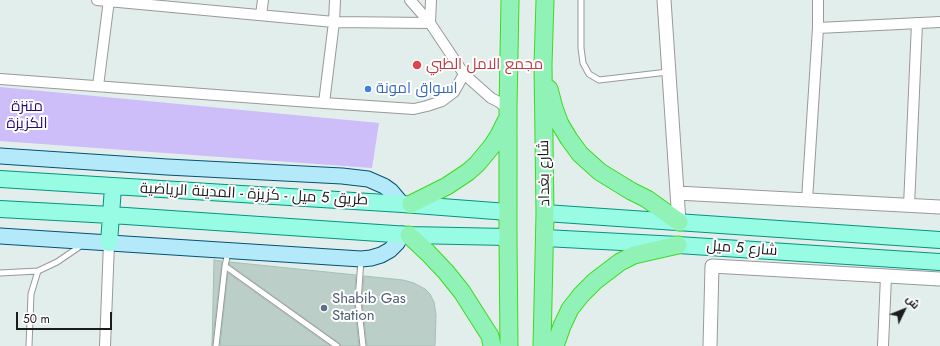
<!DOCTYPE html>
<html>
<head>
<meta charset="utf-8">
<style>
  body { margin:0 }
  #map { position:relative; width:940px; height:346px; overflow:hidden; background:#e2eeec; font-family:Jost,Cairo,sans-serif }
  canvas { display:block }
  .north { position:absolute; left:884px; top:290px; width:40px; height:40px; -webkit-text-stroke:3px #fff; paint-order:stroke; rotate:47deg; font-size:11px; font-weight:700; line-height:16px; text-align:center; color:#1c1c1c }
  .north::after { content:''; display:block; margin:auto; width:14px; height:18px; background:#1c1c1c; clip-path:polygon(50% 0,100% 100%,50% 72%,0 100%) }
  .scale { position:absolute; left:16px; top:312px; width:96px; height:18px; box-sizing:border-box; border:2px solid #1c1c1c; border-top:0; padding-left:5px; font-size:12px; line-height:14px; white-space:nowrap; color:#1c1c1c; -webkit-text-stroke:3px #fff; paint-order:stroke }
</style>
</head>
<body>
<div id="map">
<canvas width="940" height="346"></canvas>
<div class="north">ش</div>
<div class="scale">50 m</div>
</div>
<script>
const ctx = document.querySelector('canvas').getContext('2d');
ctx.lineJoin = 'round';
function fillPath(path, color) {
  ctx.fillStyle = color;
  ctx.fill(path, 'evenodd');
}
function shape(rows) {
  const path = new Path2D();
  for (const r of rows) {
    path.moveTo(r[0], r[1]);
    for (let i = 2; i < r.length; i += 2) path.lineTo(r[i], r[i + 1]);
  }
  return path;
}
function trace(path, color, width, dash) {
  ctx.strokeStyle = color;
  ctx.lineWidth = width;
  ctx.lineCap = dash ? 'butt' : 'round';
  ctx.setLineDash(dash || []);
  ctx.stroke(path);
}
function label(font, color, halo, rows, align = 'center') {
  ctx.font = font + ' Jost,Cairo,sans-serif';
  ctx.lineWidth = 4;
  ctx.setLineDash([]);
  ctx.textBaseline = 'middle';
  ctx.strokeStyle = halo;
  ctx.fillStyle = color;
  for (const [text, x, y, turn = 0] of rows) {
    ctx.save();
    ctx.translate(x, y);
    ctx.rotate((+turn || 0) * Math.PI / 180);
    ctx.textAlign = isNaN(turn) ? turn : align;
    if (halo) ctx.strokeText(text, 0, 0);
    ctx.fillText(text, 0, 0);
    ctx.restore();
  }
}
fillPath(shape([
  [0,87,379,123,372,168,0,141]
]), '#cdbdf9');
const building = shape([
  [214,260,222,261,212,346,214,260],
  [230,262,356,275,354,301,359,346,341,346,339,343,229,264,230,262],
  [228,273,330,346,220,346,228,273],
  [364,276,403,280,414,283,425,289,430,294,434,302,436,315,435,346,367,346,362,301,364,276]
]);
fillPath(building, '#bbcec7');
trace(building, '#a4c0b5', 1);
const service = shape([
  [581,0,581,48,583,63,589,74,599,80,668,72],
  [361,260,358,301,363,346],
  [225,266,337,346],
  [0,273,38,271],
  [29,346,31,294,38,271,57,262,82,245],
  [216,346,225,266,228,252]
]);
const minor = shape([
  [97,0,334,22,430,23],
  [410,0,430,23],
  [261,15,263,0],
  [818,28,940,22],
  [464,74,491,98,499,102,508,109],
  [0,79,324,103,414,109,427,106,442,101,454,92,464,74,430,23,431,0],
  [98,86,109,0],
  [324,103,334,22,335,0],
  [807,200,818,28,818,0],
  [909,206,917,23],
  [105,346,109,243],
  [883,346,886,276]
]);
const tertiary = shape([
  [664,0,679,222],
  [677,193,940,207],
  [710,346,712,266,940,279]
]);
const secondary = shape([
  [0,156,167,167,342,176,368,179,384,186,391,191,402,204],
  [0,236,361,259,371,258,381,255,390,250,397,243,402,234]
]);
const primary = shape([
  [0,179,402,204,508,212],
  [0,209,111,215,409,235,508,237],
  [545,213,940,240],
  [545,238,678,245,940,262],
  [109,243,113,187]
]);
const trunk = shape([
  [549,89,554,108,560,124,569,139,580,154,600,172,631,191,647,199,679,222],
  [411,204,447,186,468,172,477,164,492,146,499,135,506,121],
  [409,235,428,253,446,272,462,292,490,336,492,346],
  [509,346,508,237,508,109,510,0],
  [542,346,545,213,543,65,545,0],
  [555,346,562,326,570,309,581,295,595,281,620,262,634,255,678,245]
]);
trace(service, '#999', 7);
trace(minor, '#999', 12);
trace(tertiary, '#999', 15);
trace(secondary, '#045273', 17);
trace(primary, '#009580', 18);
trace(trunk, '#3ed922', 19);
trace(service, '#fff', 5);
trace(minor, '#fff', 10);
trace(tertiary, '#fff', 13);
trace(secondary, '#b4e9fa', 15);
trace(primary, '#98fce4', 16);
trace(trunk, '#90f2b6', 17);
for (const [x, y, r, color] of [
  [417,65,5,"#e0444e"],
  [368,89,4,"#3f7fe0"],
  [324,308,4,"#5c6f8a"]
]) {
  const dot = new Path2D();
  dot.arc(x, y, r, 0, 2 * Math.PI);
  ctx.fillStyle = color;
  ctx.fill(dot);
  trace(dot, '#fff', 1.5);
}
label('15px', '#be3a42', '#fff', [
  ["مجمع الامل الطبي",426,65]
], 'left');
label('15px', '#366cbe', '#fff', [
  ["اسواق امونة",376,89]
], 'left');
label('15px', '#290a7b', '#fff', [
  ["متنزة",27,107],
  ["الكزيزة",27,124]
]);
label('15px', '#1c1c1c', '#fff', [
  ["شارع بغداد",545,173,-91],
  ["طريق 5 ميل - كزيزة - المدينة الرياضية",254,195,3],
  ["شارع 5 ميل",742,249,4]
]);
label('15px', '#4e5e75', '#fff', [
  ["Shabib Gas",332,299],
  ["Station",332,316]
], 'left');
</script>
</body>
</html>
